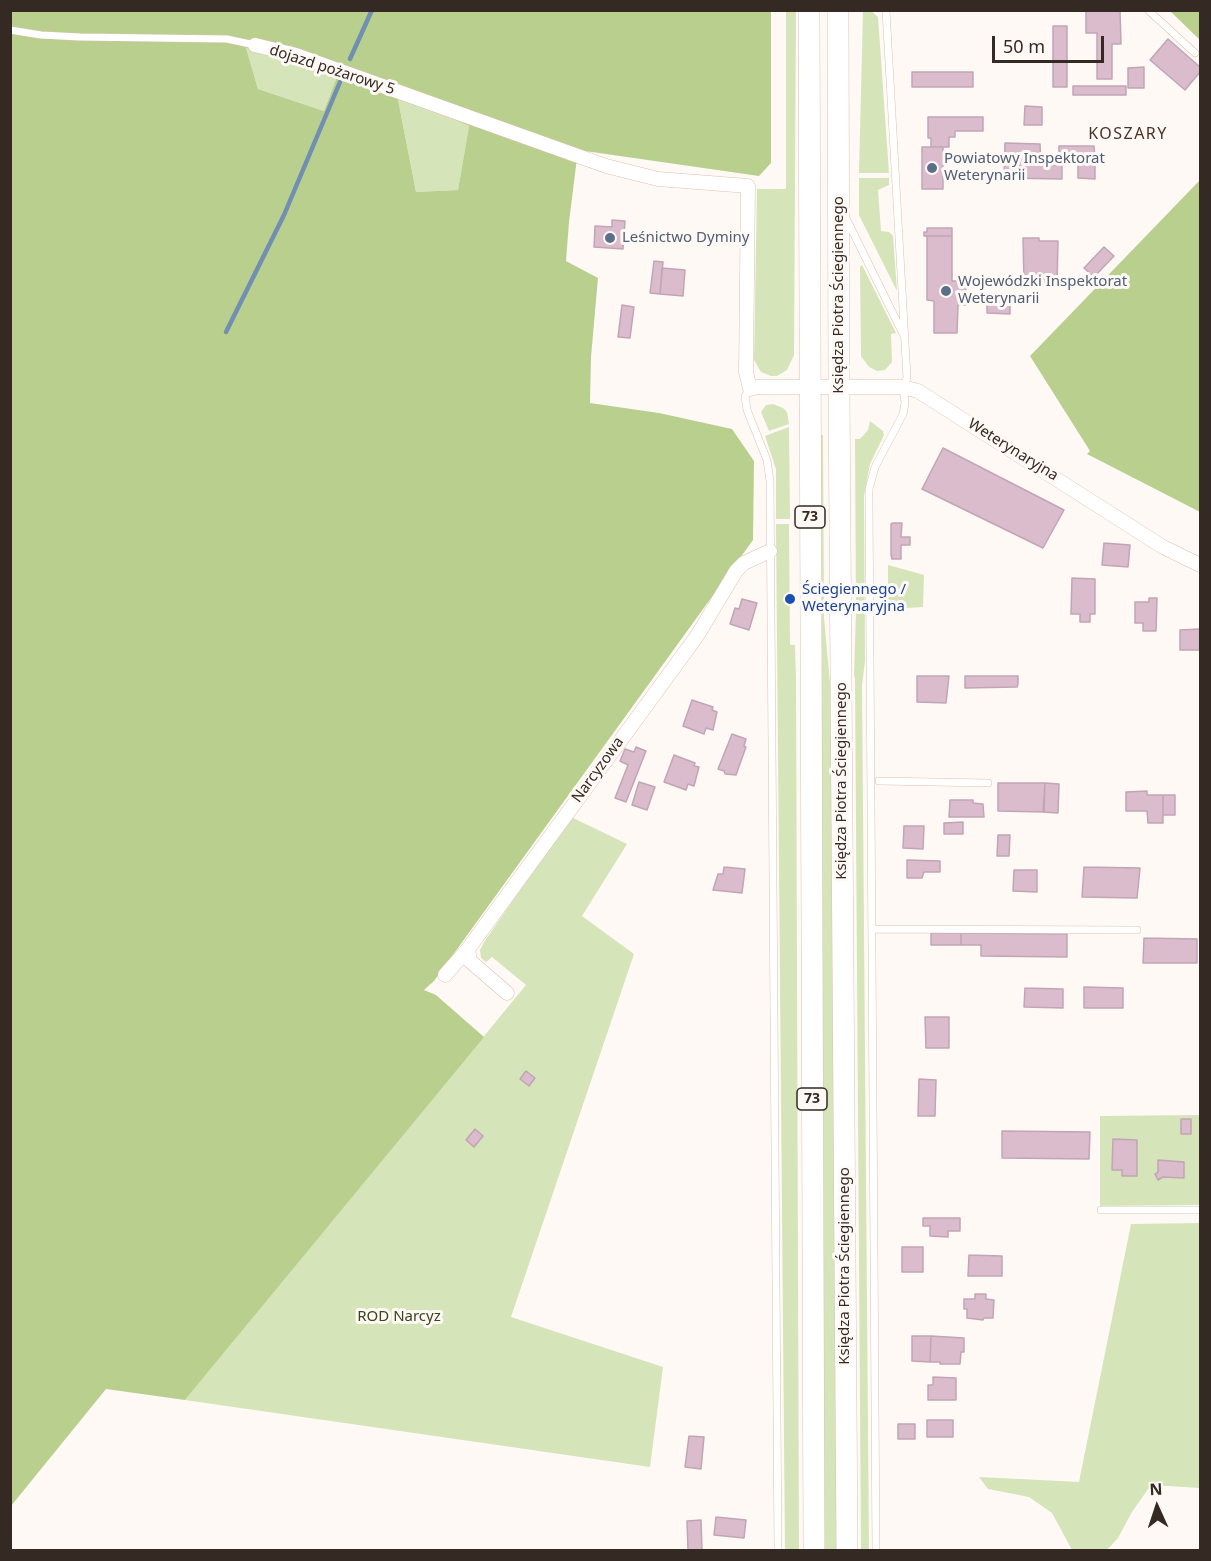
<!DOCTYPE html>
<html>
<head>
<meta charset="utf-8">
<style>
  body { margin:0 }
  #map { position:relative; width:1211px; height:1561px; overflow:hidden; background:#fff9f6; font-family:"Noto Sans",sans-serif }
  canvas { display:block }
  .frame { position:absolute; inset:0; border:12px solid #342923; pointer-events:none }
  .north { position:absolute; left:1127px; top:1477px; width:60px; height:60px; -webkit-text-stroke:4px #fff9f6; paint-order:stroke; rotate:357deg; font-size:16px; font-weight:700; line-height:24px; text-align:center; color:#342923 }
  .north::after { content:''; display:block; margin:auto; width:21px; height:27px; background:#342923; clip-path:polygon(50% 0,100% 100%,50% 72%,0 100%) }
  .scale { position:absolute; left:992px; top:36px; width:112px; height:27px; box-sizing:border-box; border:3px solid #342923; border-top:0; padding-left:8px; font-size:18px; line-height:21px; white-space:nowrap; color:#342923; -webkit-text-stroke:4px #fff9f6; paint-order:stroke }
</style>
</head>
<body>
<div id="map">
<canvas width="1211" height="1561"></canvas>
<div class="frame"></div>
<div class="north">N</div>
<div class="scale">50 m</div>
</div>
<script>
const ctx = document.querySelector('canvas').getContext('2d');
ctx.lineJoin = 'round';
function fillPath(path, color) {
  ctx.fillStyle = color;
  ctx.fill(path, 'evenodd');
}
function shape(rows) {
  const path = new Path2D();
  for (const r of rows) {
    path.moveTo(r[0], r[1]);
    for (let i = 2; i < r.length; i += 2) path.lineTo(r[i], r[i + 1]);
  }
  return path;
}
function trace(path, color, width, dash) {
  ctx.strokeStyle = color;
  ctx.lineWidth = width;
  ctx.lineCap = dash ? 'butt' : 'round';
  ctx.setLineDash(dash || []);
  ctx.stroke(path);
}
function label(font, color, halo, rows, align = 'center') {
  ctx.font = font + ' "Noto Sans",sans-serif';
  ctx.lineWidth = 6;
  ctx.setLineDash([]);
  ctx.textBaseline = 'middle';
  ctx.strokeStyle = halo;
  ctx.fillStyle = color;
  for (const [text, x, y, turn = 0] of rows) {
    ctx.save();
    ctx.translate(x, y);
    ctx.rotate((+turn || 0) * Math.PI / 180);
    ctx.textAlign = isNaN(turn) ? turn : align;
    if (halo) ctx.strokeText(text, 0, 0);
    ctx.fillText(text, 0, 0);
    ctx.restore();
  }
}
fillPath(shape([
  [786,11,796,11,794,355,787,370,777,376,771,376,761,372,754,360,757,189,786,189],
  [863,11,871,11,878,17,889,173,859,173],
  [246,48,292,58,338,74,324,111,258,89],
  [397,93,469,126,458,190,416,192],
  [859,178,889,178,889,185,878,190,881,231,889,232,893,236,897,291,859,215],
  [862,265,896,333,891,334,892,362,885,370,877,371,869,367,861,356,860,267],
  [773,404,783,408,787,412,789,424,769,431,761,412,766,405],
  [870,421,883,431,884,435,870,464,864,496,865,661,862,685,869,1550,861,1550,855,678,854,675,856,611,855,439,860,439,868,430],
  [789,427,790,519,776,519,776,469,765,436],
  [820,435,823,435,824,618,831,694,838,1550,824,1550],
  [776,524,789,524,790,645,795,645,796,679,799,1550,785,1550],
  [888,565,924,575,923,607,888,609],
  [571,817,627,844,582,916,634,954,511,1317,663,1367,650,1467,185,1400,526,985,492,957,486,962,481,958,480,950,484,942],
  [1200,1115,1200,1205,1100,1206,1100,1116],
  [1200,1223,1200,1488,1151,1485,1132,1512,1118,1538,1107,1550,1072,1550,1052,1513,1029,1497,988,1489,979,1477,1079,1482,1131,1224]
]), '#d5e4b9');
fillPath(shape([
  [11,11,771,11,771,163,759,176,578,150,569,222,566,261,598,278,591,357,590,403,659,413,732,429,754,461,753,540,434,981,424,990,436,995,484,1037,185,1400,106,1389,11,1506],
  [246,48,292,58,338,74,324,111,258,89],
  [397,94,469,126,458,190,416,192],
  [1170,11,1200,11,1200,40],
  [1200,180,1200,512,1087,454,1090,451,1030,356]
]), '#b9cf8e');
trace(shape([
  [350,59,372,10],
  [226,332,284,215,340,82]
]), '#718fb1', 4.5);
const building = shape([
  [1086,10,1120,10,1121,44,1112,44,1112,79,1097,79,1097,33,1086,33,1086,10],
  [1053,26,1067,26,1067,87,1053,87,1053,26],
  [1168,39,1200,67,1200,72,1185,90,1150,60,1168,39],
  [1144,67,1144,88,1128,88,1128,68,1144,67],
  [912,72,973,72,973,87,912,87,912,72],
  [1073,86,1126,86,1126,95,1073,95,1073,86],
  [1025,106,1042,107,1042,125,1024,125,1025,106],
  [928,117,983,117,983,131,955,131,955,137,949,137,949,147,931,147,931,138,928,138,928,117],
  [1005,143,1040,144,1041,165,1062,165,1062,179,1004,178,1005,143],
  [1059,146,1094,146,1095,158,1059,158,1059,146],
  [922,147,943,147,943,189,922,189,922,147],
  [1078,160,1095,160,1095,179,1078,178,1078,160],
  [612,220,625,221,623,249,594,247,595,226,612,227,612,220],
  [927,228,952,228,952,236,924,236,924,232,927,232,927,228],
  [927,236,952,236,952,281,966,281,966,305,958,305,957,333,934,333,934,301,927,300,927,236],
  [1023,238,1039,238,1039,241,1058,241,1057,285,1045,286,1045,279,1039,279,1039,282,1024,282,1023,238],
  [1104,247,1114,256,1094,277,1084,268,1104,247],
  [654,261,663,262,660,294,650,293,654,261],
  [662,268,685,270,683,296,660,294,662,268],
  [987,296,1010,296,1010,314,987,313,987,296],
  [622,305,634,307,630,338,618,337,622,305],
  [943,448,1064,510,1043,548,922,489,943,448],
  [893,523,902,523,901,537,910,537,910,545,901,545,901,559,892,559,891,555,891,524,893,523],
  [1104,543,1130,545,1128,567,1102,565,1104,543],
  [1072,578,1095,579,1095,614,1090,614,1090,622,1080,622,1080,614,1071,614,1072,578],
  [1149,598,1157,598,1156,631,1143,631,1143,623,1135,623,1135,602,1149,602,1149,598],
  [742,599,757,603,749,630,730,624,735,608,739,609,742,599],
  [1200,629,1200,650,1180,650,1180,630,1200,629],
  [917,676,949,676,946,703,917,702,917,676],
  [965,676,1018,676,1018,684,1017,687,965,688,965,676],
  [692,700,713,707,712,710,717,712,713,730,706,728,704,734,683,726,692,700],
  [732,734,746,739,744,746,746,747,736,775,725,774,724,771,718,769,732,734],
  [636,747,646,751,626,802,615,798,628,765,620,761,625,749,634,752,636,747],
  [674,755,695,763,694,766,699,767,694,786,688,784,686,790,664,782,674,755],
  [639,782,655,787,647,810,632,805,639,782],
  [998,783,1045,783,1044,812,998,811,998,783],
  [1045,783,1059,784,1058,813,1043,812,1045,783],
  [1147,791,1147,795,1163,795,1163,823,1148,823,1147,811,1126,811,1126,792,1147,791],
  [1163,795,1175,795,1175,815,1163,815,1163,795],
  [950,800,973,800,973,803,983,804,984,817,949,817,950,800],
  [963,822,963,834,944,834,944,823,963,822],
  [904,826,924,826,923,849,903,848,904,826],
  [998,835,1010,835,1009,856,997,856,998,835],
  [907,860,940,861,940,872,924,872,922,878,907,878,907,860],
  [724,867,745,869,742,893,713,890,718,874,723,874,724,867],
  [1084,867,1140,868,1137,898,1082,897,1084,867],
  [1014,870,1037,870,1037,892,1013,891,1014,870],
  [931,933,961,933,961,945,931,945,931,933],
  [961,933,1067,934,1067,957,981,956,981,945,961,945,961,933],
  [1144,938,1197,939,1197,963,1143,963,1144,938],
  [1084,987,1123,988,1123,1008,1084,1008,1084,987],
  [1025,988,1063,989,1063,1008,1024,1007,1025,988],
  [925,1017,949,1017,949,1048,926,1048,925,1017],
  [526,1071,535,1078,529,1086,520,1079,526,1071],
  [919,1079,936,1080,935,1116,918,1116,919,1079],
  [1181,1119,1191,1119,1191,1134,1181,1134,1181,1119],
  [475,1129,483,1136,474,1147,466,1140,475,1129],
  [1002,1131,1090,1132,1089,1159,1002,1158,1002,1131],
  [1113,1139,1137,1140,1137,1176,1122,1176,1122,1170,1112,1170,1113,1139],
  [1158,1160,1184,1162,1184,1178,1163,1177,1158,1180,1155,1174,1158,1172,1158,1160],
  [923,1218,960,1218,960,1231,948,1231,948,1237,930,1236,930,1226,923,1226,923,1218],
  [902,1247,923,1247,923,1272,902,1272,902,1247],
  [969,1255,1002,1256,1002,1276,968,1276,969,1255],
  [975,1294,986,1294,986,1299,994,1300,993,1318,984,1318,983,1320,967,1318,967,1309,964,1309,964,1299,975,1299,975,1294],
  [912,1336,931,1336,930,1362,912,1361,912,1336],
  [931,1336,964,1338,964,1352,961,1352,960,1364,940,1364,940,1362,930,1362,931,1336],
  [933,1377,956,1378,956,1400,928,1400,928,1385,933,1385,933,1377],
  [927,1420,953,1420,953,1437,927,1437,927,1420],
  [898,1424,915,1424,915,1439,898,1439,898,1424],
  [689,1436,704,1437,701,1469,685,1467,689,1436],
  [716,1517,746,1520,744,1538,714,1535,716,1517],
  [701,1520,702,1550,688,1550,687,1521,701,1520]
]);
fillPath(building, '#dabccd');
trace(building, '#c2a5b5', 1.5);
const service = shape([
  [1148,10,1195,53],
  [10,30,41,35,80,37,227,39,255,45],
  [845,216,905,338],
  [750,389,745,396,747,410,767,460,770,481,778,1550],
  [879,781,988,783],
  [872,929,1137,930],
  [1101,1210,1200,1210],
  [876,1550,869,505,869,489,875,467,903,414,905,403,903,387,907,378,886,10]
]);
const minor = shape([
  [255,45,296,55,606,166,658,179,748,186,746,372,750,389,758,387,903,387,918,391,1163,547,1200,565],
  [445,975,468,949],
  [507,993,470,961,468,949,697,636,736,571,744,563,770,551]
]);
const primary = shape([
  [809,10,814,1550],
  [838,10,839,386,847,1550]
]);
trace(service, '#ddc0b0', 8);
trace(minor, '#ddc0b0', 15);
trace(primary, '#ddc0b0', 22);
trace(service, '#fff', 7);
trace(minor, '#fff', 14);
trace(primary, '#fff', 21);
for (const [x, y, r, color] of [
  [932,168,6,"#5c6f8a"],
  [610,238,6,"#5c6f8a"],
  [946,291,6,"#5c6f8a"],
  [790,599,6,"#1a4fb4"]
]) {
  const dot = new Path2D();
  dot.arc(x, y, r, 0, 2 * Math.PI);
  ctx.fillStyle = color;
  ctx.fill(dot);
  trace(dot, '#fff9f6', 2);
}
for (const [x, y, w] of [
  [810,517,30],
  [812,1099,30]
]) {
  const box = new Path2D();
  box.roundRect(x - w / 2, y - 11, w, 22, 4.5);
  ctx.fillStyle = '#fff9f6';
  ctx.fill(box);
  trace(box, '#342923', 1.5);
}
label('bold 14px', '#342923', null, [
  ["73",810,517],
  ["73",812,1099]
]);
label('15px', '#342923', '#fff9f6', [
  ["dojazd pożarowy 5",332,70,18],
  ["Księdza Piotra Ściegiennego",839,295,-90],
  ["Weterynaryjna",1013,450,32],
  ["Narcyzowa",598,770,-54],
  ["Księdza Piotra Ściegiennego",842,781,-90],
  ["Księdza Piotra Ściegiennego",845,1266,-90]
]);
label('15px', '#4e5e75', '#fff9f6', [
  ["Powiatowy Inspektorat",944,159],
  ["Weterynarii",944,176],
  ["Leśnictwo Dyminy",622,238],
  ["Wojewódzki Inspektorat",958,282],
  ["Weterynarii",958,299]
], 'left');
label('15px', '#164399', '#fff9f6', [
  ["Ściegiennego /",802,590],
  ["Weterynaryjna",802,607]
], 'left');
label('15px', '#384617', '#fff9f6', [
  ["ROD Narcyz",399,1317]
]);
ctx.letterSpacing = '1.5px';
label('16px', '#493225', '#fff9f6', [
  ["KOSZARY",1128,134]
]);
ctx.letterSpacing = '0px';
</script>
</body>
</html>
